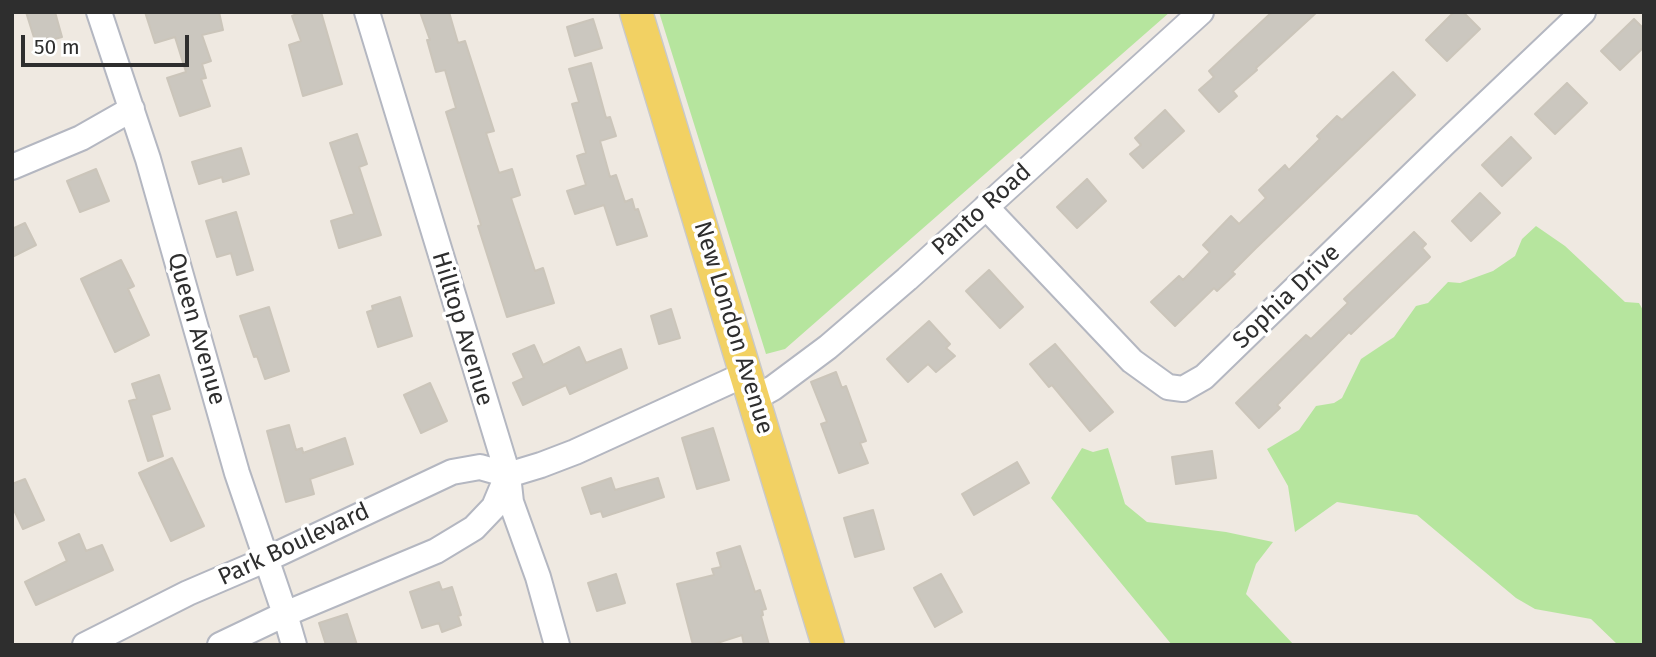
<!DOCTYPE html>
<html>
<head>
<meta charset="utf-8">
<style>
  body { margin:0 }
  #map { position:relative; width:1656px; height:657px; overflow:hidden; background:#efe9e1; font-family:"Fira Sans",sans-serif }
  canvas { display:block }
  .frame { position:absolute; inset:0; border:14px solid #2e2e2e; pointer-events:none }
  .scale { position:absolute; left:21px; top:35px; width:168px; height:32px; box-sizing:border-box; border:4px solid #2e2e2e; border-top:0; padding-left:9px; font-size:21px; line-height:24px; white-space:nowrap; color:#2e2e2e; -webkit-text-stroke:5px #fff; paint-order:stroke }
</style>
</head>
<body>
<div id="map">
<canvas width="1656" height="657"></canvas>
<div class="frame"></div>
<div class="scale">50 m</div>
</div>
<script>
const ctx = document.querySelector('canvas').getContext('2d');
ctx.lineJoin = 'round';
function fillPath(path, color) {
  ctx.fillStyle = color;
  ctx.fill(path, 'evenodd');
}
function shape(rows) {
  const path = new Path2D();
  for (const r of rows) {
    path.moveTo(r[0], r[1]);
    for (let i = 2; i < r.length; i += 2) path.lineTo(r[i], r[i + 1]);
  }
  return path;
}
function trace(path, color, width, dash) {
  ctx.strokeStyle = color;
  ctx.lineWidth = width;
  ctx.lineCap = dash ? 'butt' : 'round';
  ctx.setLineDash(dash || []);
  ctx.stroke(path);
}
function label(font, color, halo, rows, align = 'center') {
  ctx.font = font + ' "Fira Sans",sans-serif';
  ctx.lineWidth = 7;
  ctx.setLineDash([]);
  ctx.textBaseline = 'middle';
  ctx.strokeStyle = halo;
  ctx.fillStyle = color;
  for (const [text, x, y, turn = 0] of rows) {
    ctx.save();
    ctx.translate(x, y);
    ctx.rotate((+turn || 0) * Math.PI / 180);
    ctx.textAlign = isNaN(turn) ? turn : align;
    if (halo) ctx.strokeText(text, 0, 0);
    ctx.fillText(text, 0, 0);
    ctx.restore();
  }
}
fillPath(shape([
  [659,12,1170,12,785,349,766,354],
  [1536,226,1565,246,1625,302,1639,303,1644,312,1644,645,1618,645,1591,619,1535,609,1516,598,1417,515,1337,502,1295,532,1288,486,1267,449,1299,430,1316,406,1334,403,1342,398,1361,359,1394,337,1416,306,1428,303,1448,282,1460,283,1493,271,1515,256,1522,239],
  [1082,448,1093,452,1108,448,1125,504,1147,522,1226,532,1273,542,1256,564,1246,594,1294,645,1172,645,1051,498]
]), '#b6e59e');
const building = shape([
  [26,12,55,12,62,37,36,44,26,12],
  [145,12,219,12,223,30,202,35,211,61,202,64,206,78,201,79,210,106,180,116,167,78,186,72,175,37,155,43,145,12],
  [301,12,321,12,342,84,303,96,289,45,301,41,292,16,301,12],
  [420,12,449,12,458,43,465,41,494,131,486,133,499,173,512,169,520,195,511,198,535,271,543,268,554,303,507,317,478,226,481,225,446,112,456,108,445,70,436,72,427,40,430,40,420,12],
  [1272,12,1317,12,1256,68,1257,70,1233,91,1237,96,1219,112,1199,90,1214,77,1209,71,1272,12],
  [1454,12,1463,12,1480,29,1447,61,1426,40,1454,12],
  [593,19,602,48,575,56,567,27,593,19],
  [1634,19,1644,29,1644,47,1620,70,1601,51,1634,19],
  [591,63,606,118,610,117,616,136,600,141,610,177,616,175,625,202,632,199,635,210,638,209,647,236,617,245,604,205,575,214,567,191,586,185,577,156,586,153,572,104,579,102,569,69,591,63],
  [1393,72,1415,95,1256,248,1232,272,1235,274,1217,291,1214,288,1175,326,1151,302,1179,276,1183,280,1210,252,1203,245,1231,216,1239,224,1266,198,1259,190,1285,165,1289,170,1320,139,1317,136,1337,116,1342,120,1393,72],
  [1567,83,1587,103,1555,134,1535,114,1567,83],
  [1165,110,1184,131,1143,168,1130,154,1141,145,1135,138,1165,110],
  [357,134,367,164,359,167,381,235,339,248,331,221,354,214,330,143,357,134],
  [1511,137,1531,158,1502,186,1482,165,1511,137],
  [241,148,249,174,223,182,222,177,199,184,192,162,241,148],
  [96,169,109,201,80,212,67,181,96,169],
  [1087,179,1106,201,1077,228,1057,207,1087,179],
  [1480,193,1500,213,1471,241,1452,221,1480,193],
  [236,212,253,270,237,275,231,253,217,257,206,221,236,212],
  [25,223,36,245,12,257,12,229,25,223],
  [1414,232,1426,244,1422,248,1430,257,1351,334,1349,332,1277,405,1280,408,1259,428,1236,403,1306,335,1311,339,1348,303,1344,299,1414,232],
  [121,260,134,286,128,289,149,335,115,352,81,279,121,260],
  [989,270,1023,307,1000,328,966,291,989,270],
  [400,297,412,336,378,347,367,312,373,310,372,306,400,297],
  [269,307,289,371,265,379,257,356,254,357,240,316,269,307],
  [671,309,680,338,659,344,651,316,671,309],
  [929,321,950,344,946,348,955,356,936,372,928,364,908,382,887,359,929,321],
  [1055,344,1113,412,1090,431,1052,385,1049,387,1030,364,1055,344],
  [534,345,543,365,579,347,586,363,621,349,627,368,570,394,566,385,523,405,513,383,524,378,513,354,534,345],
  [836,372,842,388,846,386,866,441,860,443,868,463,839,473,821,424,827,422,811,382,836,372],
  [159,375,170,409,151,415,163,456,148,461,129,401,137,399,132,384,159,375],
  [430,383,447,421,421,433,404,395,430,383],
  [289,425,296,450,302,448,303,453,345,438,353,464,310,479,314,494,286,502,267,431,289,425],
  [713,428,729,480,697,489,682,438,713,428],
  [1212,451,1216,478,1176,484,1172,457,1212,451],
  [172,458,204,526,171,541,139,473,172,458],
  [1017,462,1029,483,974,515,962,494,1017,462],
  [611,478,615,490,658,478,664,497,603,517,601,511,591,514,582,488,611,478],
  [25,479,44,520,23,529,12,506,12,484,25,479],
  [873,510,884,549,855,557,844,518,873,510],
  [79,534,86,551,102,545,113,570,36,605,25,582,67,561,59,543,79,534],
  [740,546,755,592,760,590,766,609,762,610,763,615,761,616,769,645,744,645,742,635,711,645,693,645,677,584,714,575,712,569,721,567,717,553,740,546],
  [616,574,625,603,597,611,588,583,616,574],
  [941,574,962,612,935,627,914,588,941,574],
  [439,582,442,590,452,587,461,615,458,616,461,625,442,632,439,623,422,628,410,592,439,582],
  [347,614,357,645,326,645,319,623,347,614]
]);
fillPath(building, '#cbc7bf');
trace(building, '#cbc5ba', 2);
const minor = shape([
  [99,12,148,159,237,473,285,614,294,645],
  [367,12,508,475,511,502,538,577,557,645],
  [12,167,81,138,132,109],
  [986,207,1132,361,1168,387,1183,389,1204,377,1444,144,1583,12],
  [755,398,773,388,828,347,907,279,1201,12],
  [85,645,188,593,265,560,452,472,480,467,508,475,541,465,575,452,748,373],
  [220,645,285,614,436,551,474,528,494,507,507,476]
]);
const major = shape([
  [636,12,828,645]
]);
trace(minor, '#b4b7c1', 28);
trace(major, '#c9c9c9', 35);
trace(minor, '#fff', 24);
trace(major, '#f2d163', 32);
label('24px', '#2e2e2e', '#fff', [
  ["Panto Road",982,210,-42],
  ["Sophia Drive",1287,297,-44],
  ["New London Avenue",733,328,73],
  ["Queen Avenue",196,329,74],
  ["Hilltop Avenue",462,329,73],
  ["Park Boulevard",294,545,-25]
]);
</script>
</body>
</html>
